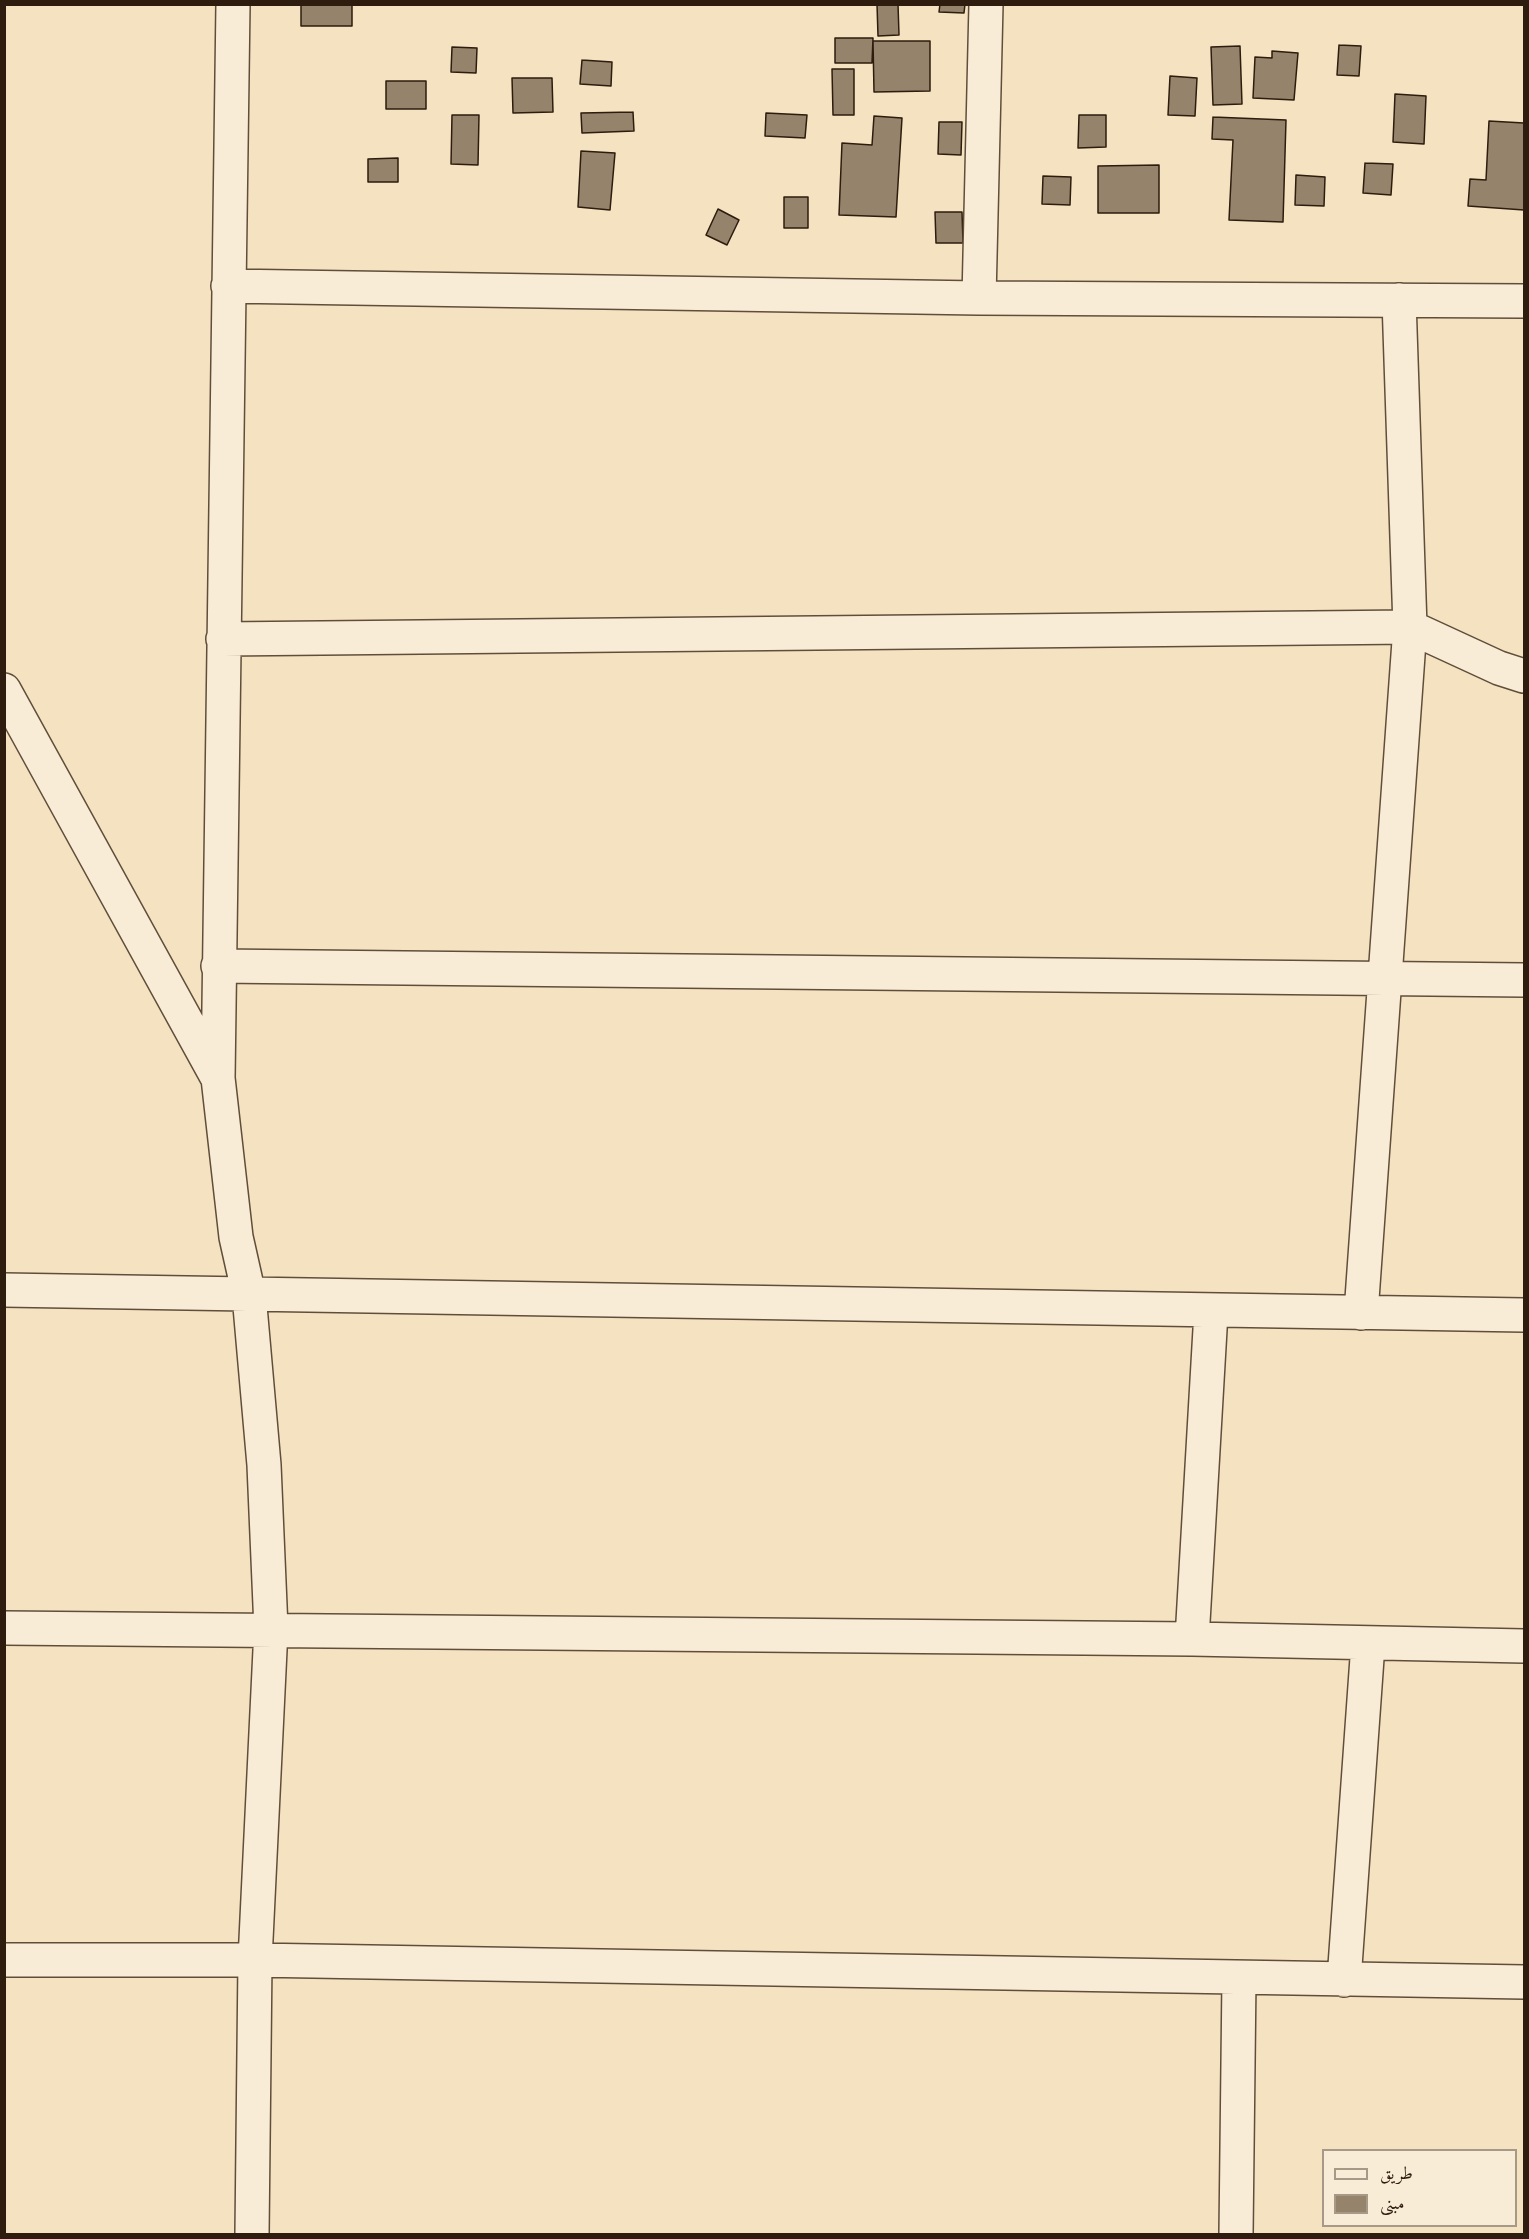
<!DOCTYPE html>
<html>
<head>
<meta charset="utf-8">
<style>
  body { margin:0 }
  #map { position:relative; width:1529px; height:2239px; overflow:hidden; background:#f4e2c1; font-family:"IM FELL Double Pica",Amiri,serif }
  canvas { display:block }
  .frame { position:absolute; inset:0; border:6px solid #2e1c0e; pointer-events:none }
  .legend { position:absolute; left:1322px; top:2149px; width:195px; height:78px; box-sizing:border-box; background:#f8ecd7; border:2px solid #a79987; margin:0; padding:8px 10px; list-style:none; font-size:18px; color:#2e1c0e }
  .legend li { display:flex; align-items:center; gap:12px; height:30px }
  .legend b { width:30px; border:2px solid #a79987 }
</style>
</head>
<body>
<div id="map">
<canvas width="1529" height="2239"></canvas>
<div class="frame"></div>
<ul class="legend">
<li><b style="height:8px;background:#f8ecd7"></b>طريق</li>
<li><b style="height:16px;background:#95836b"></b>مبنى</li>
</ul>
</div>
<script>
const ctx = document.querySelector('canvas').getContext('2d');
ctx.lineJoin = 'round';
function fillPath(path, color) {
  ctx.fillStyle = color;
  ctx.fill(path, 'evenodd');
}
function shape(rows) {
  const path = new Path2D();
  for (const r of rows) {
    path.moveTo(r[0], r[1]);
    for (let i = 2; i < r.length; i += 2) path.lineTo(r[i], r[i + 1]);
  }
  return path;
}
function trace(path, color, width, dash) {
  ctx.strokeStyle = color;
  ctx.lineWidth = width;
  ctx.lineCap = dash ? 'butt' : 'round';
  ctx.setLineDash(dash || []);
  ctx.stroke(path);
}
const building = shape([
  [301,4,352,4,352,26,301,26,301,4],
  [877,4,898,4,899,35,878,36,877,4],
  [940,4,965,4,964,13,939,12,940,4],
  [835,38,873,38,872,63,835,63,835,38],
  [873,41,930,41,930,91,874,92,873,41],
  [1339,45,1361,46,1359,76,1337,75,1339,45],
  [1240,46,1242,104,1213,105,1211,47,1240,46],
  [452,47,477,48,476,73,451,72,452,47],
  [1272,51,1298,53,1294,100,1253,98,1255,57,1272,58,1272,51],
  [582,60,612,62,611,86,580,84,582,60],
  [832,69,854,69,854,115,833,115,832,69],
  [1170,76,1197,78,1195,116,1168,115,1170,76],
  [512,78,552,78,553,112,513,113,512,78],
  [386,81,426,81,426,109,386,109,386,81],
  [1395,94,1426,96,1424,144,1393,142,1395,94],
  [633,112,634,131,582,133,581,113,633,112],
  [766,113,807,115,805,138,765,136,766,113],
  [452,115,479,115,478,165,451,164,452,115],
  [1079,115,1106,115,1106,147,1078,148,1079,115],
  [874,116,902,118,896,217,839,215,842,143,872,145,874,116],
  [1213,117,1286,120,1283,222,1229,220,1233,140,1212,139,1213,117],
  [1489,121,1524,123,1524,210,1468,206,1470,179,1486,180,1489,121],
  [939,122,962,122,961,155,938,154,939,122],
  [581,151,615,153,610,210,578,207,581,151],
  [398,158,398,182,368,182,368,159,398,158],
  [1365,163,1393,164,1391,195,1363,193,1365,163],
  [1159,165,1159,213,1098,213,1098,166,1159,165],
  [1296,175,1325,177,1324,206,1295,205,1296,175],
  [1043,176,1071,177,1070,205,1042,204,1043,176],
  [784,197,808,197,808,228,784,228,784,197],
  [718,209,739,220,727,245,706,235,718,209],
  [935,212,962,212,963,243,936,243,935,212]
]);
fillPath(building, '#95836b');
trace(building, '#2e1c0e', 1.5);
const street = shape([
  [233,4,218,1078,236,1237,249,1295,264,1465,271,1629,255,1960,252,2234],
  [228,286,979,298,1524,301],
  [979,298,986,4],
  [223,639,1410,627,1499,668,1524,676],
  [4,690,216,1075],
  [218,966,1524,980],
  [4,1290,1524,1315],
  [1361,1313,1410,627,1399,300],
  [4,1628,1192,1639,1524,1646],
  [1192,1639,1211,1312],
  [4,1960,255,1960,1524,1982],
  [1344,1980,1368,1644],
  [1236,2234,1239,1978]
]);
trace(street, '#604e3b', 36);
trace(street, '#f8ecd7', 33);
</script>
</body>
</html>
